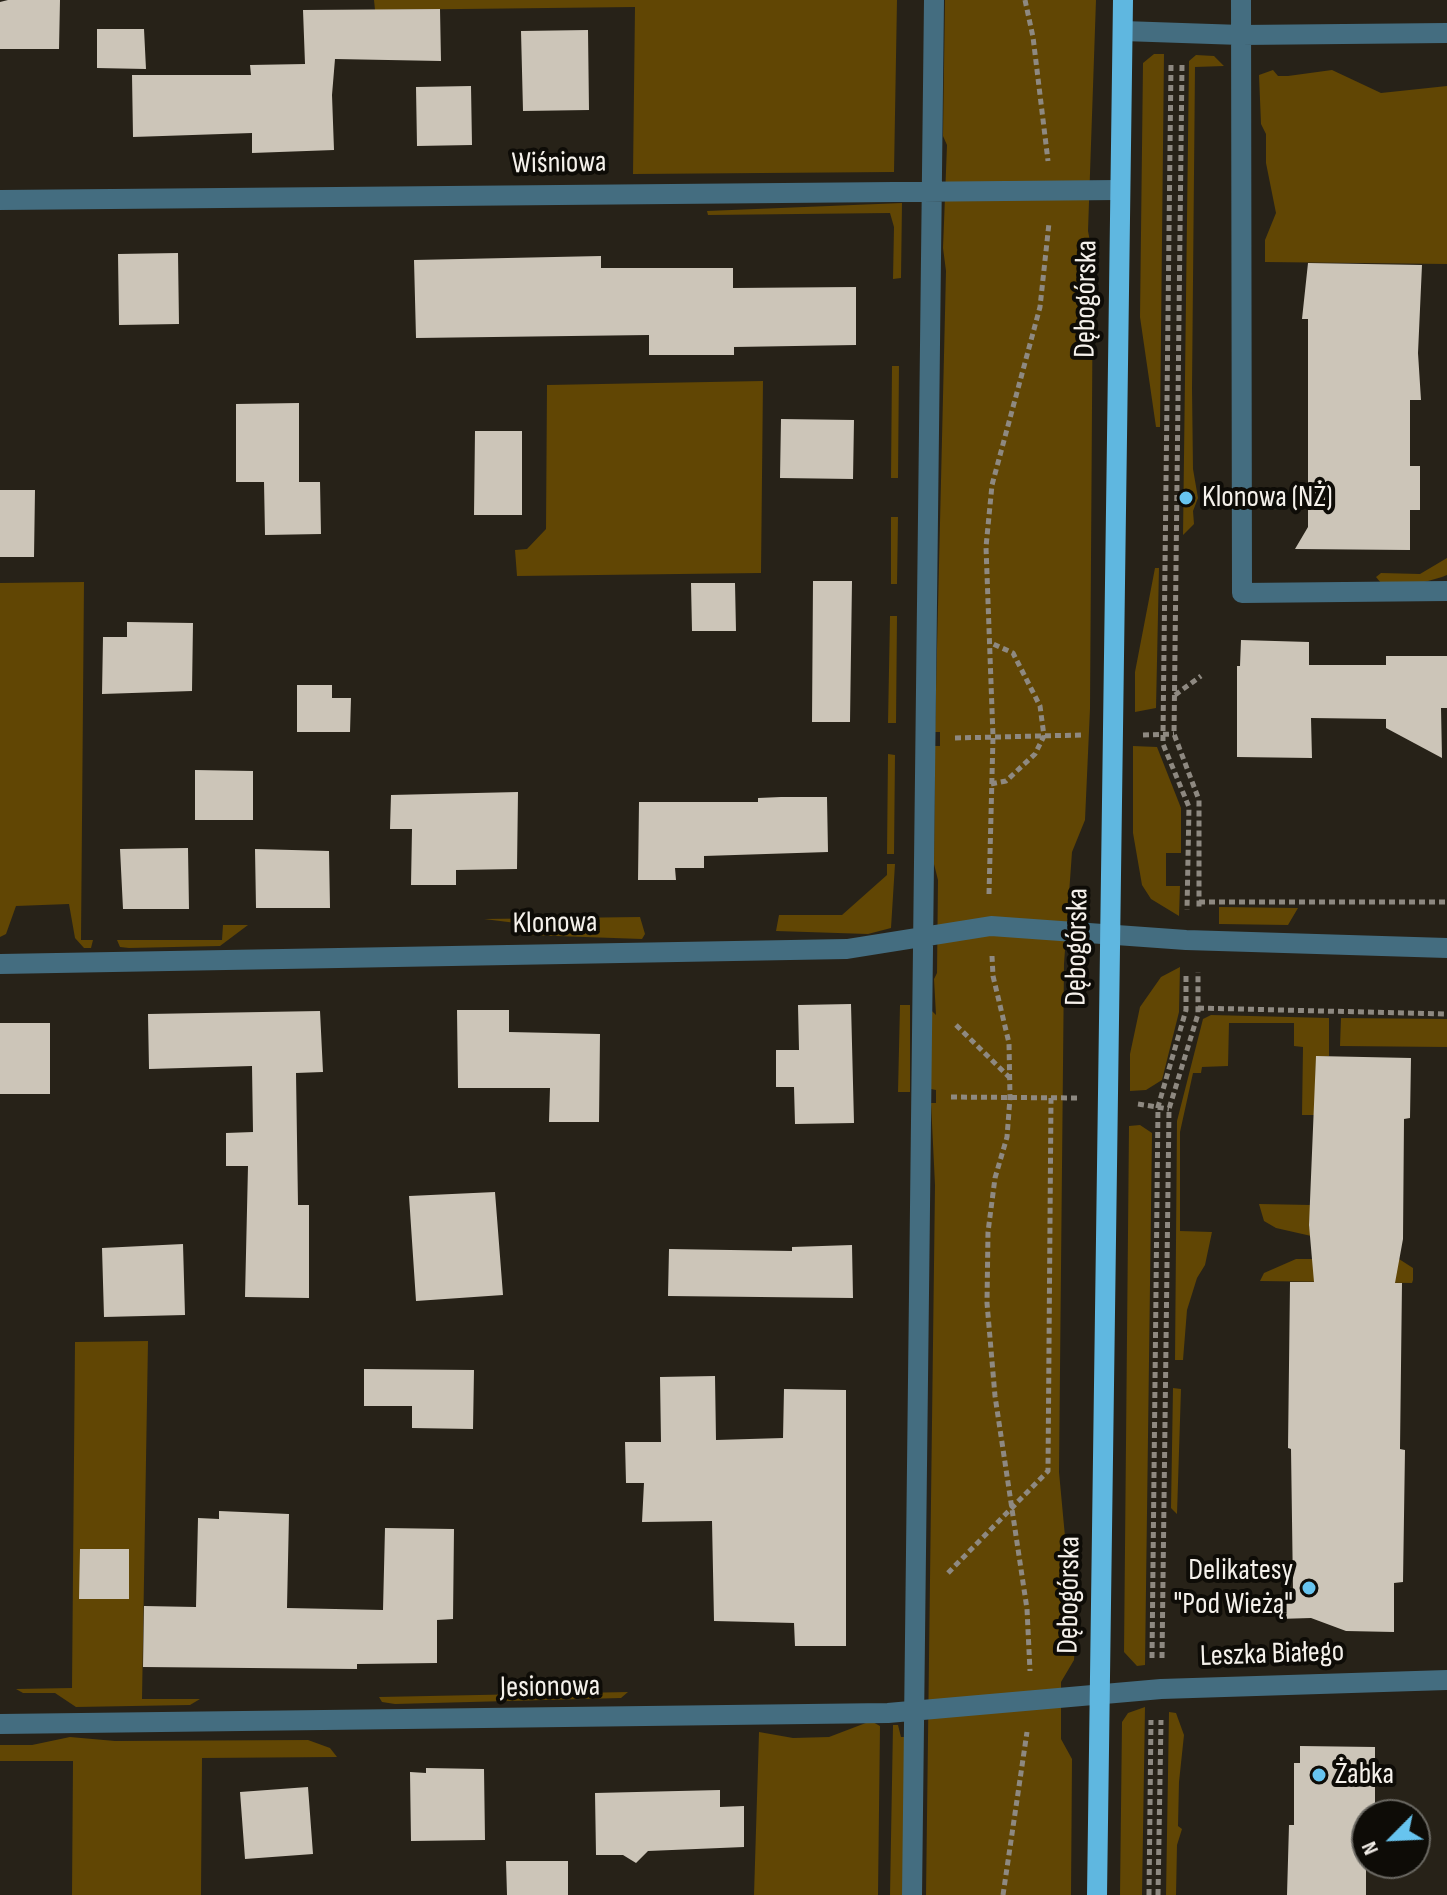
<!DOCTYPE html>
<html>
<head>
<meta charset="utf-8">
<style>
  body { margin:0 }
  #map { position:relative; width:1447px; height:1895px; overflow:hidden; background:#272218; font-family:"Sofia Sans Condensed",sans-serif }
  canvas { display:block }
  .north { position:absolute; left:1351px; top:1799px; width:80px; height:80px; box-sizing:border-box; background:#0e0c07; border:2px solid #6a6862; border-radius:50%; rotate:246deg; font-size:22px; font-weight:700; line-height:32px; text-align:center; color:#f5f1eb }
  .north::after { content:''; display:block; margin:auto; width:28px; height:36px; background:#67c4ef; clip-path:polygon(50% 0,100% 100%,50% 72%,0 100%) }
</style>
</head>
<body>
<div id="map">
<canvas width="1447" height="1895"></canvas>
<div class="north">N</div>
</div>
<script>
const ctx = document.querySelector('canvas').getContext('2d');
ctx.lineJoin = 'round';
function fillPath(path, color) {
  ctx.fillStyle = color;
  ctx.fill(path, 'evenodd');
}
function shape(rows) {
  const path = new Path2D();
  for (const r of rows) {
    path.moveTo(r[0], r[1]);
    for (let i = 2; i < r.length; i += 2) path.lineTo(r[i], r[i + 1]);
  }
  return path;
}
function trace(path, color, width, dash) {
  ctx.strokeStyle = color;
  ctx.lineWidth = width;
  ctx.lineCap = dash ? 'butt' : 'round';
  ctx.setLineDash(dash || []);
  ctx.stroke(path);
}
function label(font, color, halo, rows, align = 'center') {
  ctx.font = font + ' "Sofia Sans Condensed",sans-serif';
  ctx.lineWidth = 8;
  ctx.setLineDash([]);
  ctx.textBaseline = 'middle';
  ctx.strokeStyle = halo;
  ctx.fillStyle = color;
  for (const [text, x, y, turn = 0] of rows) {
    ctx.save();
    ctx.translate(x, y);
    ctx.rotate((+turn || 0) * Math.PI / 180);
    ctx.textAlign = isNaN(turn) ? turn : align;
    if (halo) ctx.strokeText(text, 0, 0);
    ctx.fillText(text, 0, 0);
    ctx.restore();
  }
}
fillPath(shape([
  [374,0,897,0,894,172,633,174,635,7,375,10],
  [945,0,1096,0,1088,231,1093,257,1090,709,1085,820,1072,852,1064,964,1059,1472,1075,1644,1074,1660,1061,1682,1061,1739,1072,1759,1071,1895,926,1895,935,1185,931,1103,936,1103,936,1090,931,1089,931,1010,936,1015,934,979,937,973,938,880,934,864,935,746,940,746,940,732,935,732,946,271,943,248,947,145,943,136],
  [1154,54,1164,54,1160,427,1156,427,1140,317,1143,63],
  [1196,55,1214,56,1224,66,1195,67,1192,388,1193,469,1198,498,1193,511,1194,524,1183,535,1189,61],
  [1273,70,1278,76,1288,76,1332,70,1381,93,1447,86,1447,264,1265,262,1265,240,1276,213,1266,163,1266,134,1261,124,1259,75],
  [902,203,901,278,893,279,894,227,890,213,708,215,707,211],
  [892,366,899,366,898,478,891,478],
  [763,381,761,573,517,576,515,550,527,549,546,529,547,385],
  [891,517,898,517,897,584,891,584],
  [1447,558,1447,575,1442,577,1421,583,1381,583,1376,577,1381,573,1420,574],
  [1155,568,1159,568,1156,708,1135,712,1135,672],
  [84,582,81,940,93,940,91,948,84,948,75,938,69,904,16,906,6,934,0,937,0,583],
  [890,616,897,616,896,723,888,723],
  [1133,746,1157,747,1181,808,1181,853,1166,853,1166,886,1180,886,1179,916,1151,899,1142,885,1133,833],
  [888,754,895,755,894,854,887,854],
  [887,864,895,864,891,928,868,934,776,931,779,915,842,915,887,875],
  [1219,907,1298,908,1288,925,1219,924],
  [640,917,645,934,642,939,528,935,520,934,516,923,484,919],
  [223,925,248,925,220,946,129,948,120,947,117,940,222,940],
  [1180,967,1179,1012,1162,1080,1146,1090,1130,1091,1130,1054,1140,1007,1161,977],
  [900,1005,910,1005,910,1092,898,1092],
  [1211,1015,1329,1018,1329,1056,1316,1057,1315,1115,1302,1115,1303,1047,1294,1046,1294,1023,1229,1023,1228,1066,1202,1067,1201,1073,1193,1073,1180,1132,1180,1231,1212,1232,1205,1265,1197,1278,1187,1310,1183,1360,1175,1360,1177,1121,1203,1019],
  [1341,1018,1447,1019,1447,1047,1340,1046],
  [1140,1125,1152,1133,1145,1665,1137,1666,1124,1652,1129,1126],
  [1259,1204,1311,1205,1309,1227,1320,1238,1276,1228,1264,1221],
  [1296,1259,1399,1259,1413,1268,1413,1280,1412,1283,1260,1281,1264,1273],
  [148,1341,142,1699,200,1699,190,1705,76,1707,55,1693,23,1693,16,1689,72,1688,75,1342],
  [1173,1388,1181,1389,1177,1514,1171,1508],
  [628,1692,621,1698,395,1704,382,1702,379,1697],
  [1145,1707,1142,1895,1120,1895,1122,1722,1128,1713],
  [1169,1712,1176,1713,1184,1735,1179,1782,1178,1826,1182,1829,1177,1845,1176,1895,1166,1895],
  [871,1721,880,1726,878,1895,754,1895,759,1732,793,1738,829,1737],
  [893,1725,898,1725,901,1737,905,1737,904,1895,890,1895],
  [70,1737,115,1741,308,1740,330,1748,337,1757,202,1758,201,1895,72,1895,73,1761,0,1761,0,1745,32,1745]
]), '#614604');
fillPath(shape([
  [8,0,60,0,59,49,0,49,0,2],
  [440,9,441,61,335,59,332,95,334,150,252,153,252,133,133,137,132,75,251,75,250,65,305,64,303,10],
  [97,29,144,29,146,69,97,68],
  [588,30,589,110,523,111,521,31],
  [471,86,472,145,417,146,416,87],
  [178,253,179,324,119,325,118,254],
  [601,256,601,268,733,268,733,288,856,287,856,345,734,347,734,355,649,355,649,335,416,338,414,260],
  [1308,263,1422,265,1418,353,1421,400,1410,400,1410,466,1420,466,1420,510,1410,510,1410,550,1295,549,1308,527,1308,319,1302,319],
  [299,403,299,482,320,482,321,534,265,535,264,482,236,482,236,404],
  [781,419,854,420,853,479,780,478],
  [475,431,522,431,522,515,474,515],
  [0,490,35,490,34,557,0,557],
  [813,581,852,581,850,722,812,722],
  [691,583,735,583,736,631,692,631],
  [127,622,193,623,192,691,102,694,103,637,127,637],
  [1241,640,1309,642,1309,665,1386,665,1386,656,1447,656,1447,708,1441,708,1442,758,1386,728,1386,719,1311,718,1312,758,1237,757,1237,666,1240,666],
  [297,685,332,685,332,698,351,698,350,732,297,732],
  [195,770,253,771,253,820,195,820],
  [518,792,517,869,456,870,456,885,411,885,412,829,390,829,391,795],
  [781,797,827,797,828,852,704,856,704,868,675,868,676,880,638,880,639,802,758,802,758,798],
  [188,848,189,909,123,909,120,849],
  [255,849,329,851,330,908,256,908],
  [851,1004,854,1123,795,1124,794,1087,776,1087,776,1050,799,1050,798,1005],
  [457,1010,509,1010,509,1032,600,1034,599,1122,549,1122,550,1088,458,1088],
  [320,1011,323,1072,296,1073,298,1205,309,1205,309,1298,245,1297,248,1166,226,1166,226,1133,253,1132,252,1066,149,1069,148,1014],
  [0,1023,50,1023,50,1094,0,1094],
  [1316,1056,1411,1058,1410,1118,1404,1119,1403,1239,1395,1283,1402,1283,1400,1449,1405,1450,1403,1582,1394,1583,1394,1632,1346,1631,1311,1618,1278,1619,1293,1591,1291,1449,1288,1448,1290,1282,1314,1282,1309,1225],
  [495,1192,503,1295,416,1301,409,1196],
  [183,1244,185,1315,104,1317,102,1248],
  [852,1245,853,1298,668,1296,669,1249,792,1251,792,1247],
  [364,1369,474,1370,473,1429,412,1428,412,1406,364,1406],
  [715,1376,716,1440,783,1438,784,1389,846,1390,846,1646,795,1646,794,1623,714,1621,712,1521,642,1522,644,1483,626,1483,625,1442,661,1442,660,1377],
  [219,1511,289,1514,287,1608,383,1610,385,1528,454,1529,453,1619,437,1620,437,1663,357,1664,357,1669,143,1667,144,1606,196,1607,198,1518,219,1519],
  [80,1549,129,1549,129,1599,79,1599],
  [1300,1746,1375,1747,1375,1815,1367,1815,1366,1826,1366,1895,1287,1895,1289,1825,1294,1825,1294,1763,1300,1763],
  [426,1768,484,1769,485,1840,411,1841,410,1772,426,1773],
  [308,1787,313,1854,245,1859,240,1792],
  [720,1790,720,1807,744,1806,744,1847,648,1851,636,1863,623,1855,596,1855,595,1793],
  [506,1861,568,1861,568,1895,507,1895]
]), '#ccc5b8');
trace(shape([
  [1025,0,1033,37,1048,161],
  [1171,65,1163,734,1163,744,1189,807,1187,910],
  [1182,65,1174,734,1199,800,1199,910],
  [1175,695,1201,676],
  [1143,735,1174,734],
  [955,738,1081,735],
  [991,784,1006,781,1035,754,1044,736,1040,706,1013,653,991,643],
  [989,894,993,737,986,547,992,485,1040,307,1049,223],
  [1199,902,1447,902],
  [992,956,993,976,1009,1043,1010,1098,1007,1137,995,1178,988,1232,987,1303,995,1396,1027,1609,1030,1671],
  [1198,1008,1447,1014],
  [956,1025,1009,1077],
  [951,1097,1077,1098],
  [1138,1104,1169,1109],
  [948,1573,1048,1471,1051,1098],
  [1152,1658,1158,1107,1186,1010,1186,972],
  [1162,1658,1169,1109,1198,1014,1198,972],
  [1003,1895,1027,1732],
  [1149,1895,1151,1720],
  [1158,1895,1161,1720]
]), '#8e8981', 5, [6, 4]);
trace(shape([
  [1241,0,1242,593,1447,591],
  [1123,31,1241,35,1447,33],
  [0,200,1118,190],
  [0,964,847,949,991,926,1186,940,1447,948],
  [0,1724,888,1713,1161,1689,1447,1680],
  [912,1895,934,0]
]), '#446d80', 20);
trace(shape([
  [1097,1895,1123,0]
]), '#5fb7e0', 20);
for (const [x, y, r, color] of [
  [1186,498,8,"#67c4ef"],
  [1309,1588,8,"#67c4ef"],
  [1319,1775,8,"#67c4ef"]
]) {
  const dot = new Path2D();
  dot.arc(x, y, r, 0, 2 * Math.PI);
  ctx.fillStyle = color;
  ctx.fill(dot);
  trace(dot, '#0e0c07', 3);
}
label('30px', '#f5f1eb', '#0e0c07', [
  ["Wiśniowa",559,164,-1],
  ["Dębogórska",1087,299,-89],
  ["Klonowa",555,924,-1],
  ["Dębogórska",1078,947,-89],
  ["Dębogórska",1070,1595,-89],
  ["Leszka Białego",1272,1655,-2],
  ["Jesionowa",550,1688,-1]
]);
label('30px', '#f5f1eb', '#0e0c07', [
  ["Klonowa (NŻ)",1202,498],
  ["Delikatesy",1293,1571,"right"],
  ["\"Pod Wieżą\"",1293,1605,"right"],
  ["Żabka",1335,1775]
], 'left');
</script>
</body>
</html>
